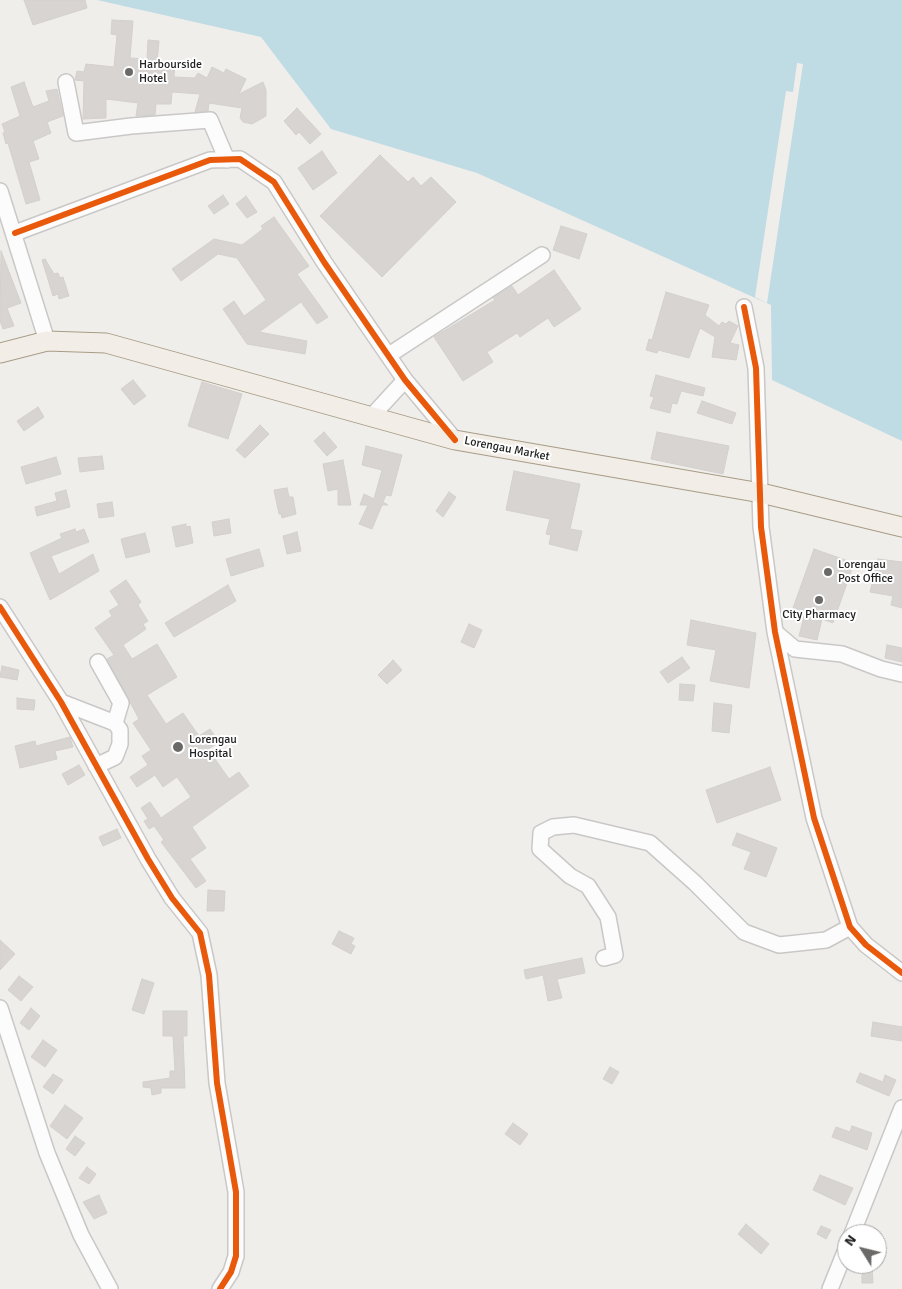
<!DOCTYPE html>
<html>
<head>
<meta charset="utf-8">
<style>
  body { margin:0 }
  #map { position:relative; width:902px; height:1289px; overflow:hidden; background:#f0eeeb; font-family:Signika,sans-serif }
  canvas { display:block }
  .north { position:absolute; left:837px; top:1224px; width:50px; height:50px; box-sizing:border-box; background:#fff; border:1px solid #a7a7a7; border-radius:50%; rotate:306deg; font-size:14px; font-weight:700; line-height:20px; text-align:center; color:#222 }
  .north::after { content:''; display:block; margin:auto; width:18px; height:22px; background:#6a6968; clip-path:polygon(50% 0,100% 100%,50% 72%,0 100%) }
</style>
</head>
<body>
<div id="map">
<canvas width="902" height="1289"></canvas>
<div class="north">N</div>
</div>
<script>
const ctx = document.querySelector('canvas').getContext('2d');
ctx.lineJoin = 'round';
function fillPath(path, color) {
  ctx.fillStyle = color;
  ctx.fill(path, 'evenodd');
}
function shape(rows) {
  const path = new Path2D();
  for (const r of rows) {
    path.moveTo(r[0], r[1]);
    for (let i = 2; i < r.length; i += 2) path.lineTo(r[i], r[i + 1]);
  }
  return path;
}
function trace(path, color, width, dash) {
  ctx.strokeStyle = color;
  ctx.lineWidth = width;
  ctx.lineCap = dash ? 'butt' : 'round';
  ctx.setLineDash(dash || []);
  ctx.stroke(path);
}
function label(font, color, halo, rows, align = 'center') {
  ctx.font = font + ' Signika,sans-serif';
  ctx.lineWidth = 4;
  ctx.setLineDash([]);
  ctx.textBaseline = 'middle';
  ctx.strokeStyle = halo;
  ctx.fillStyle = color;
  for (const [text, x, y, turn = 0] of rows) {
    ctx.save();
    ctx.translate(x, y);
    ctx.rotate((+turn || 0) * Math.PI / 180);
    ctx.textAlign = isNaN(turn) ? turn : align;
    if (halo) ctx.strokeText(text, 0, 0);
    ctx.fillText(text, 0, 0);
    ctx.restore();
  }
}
fillPath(shape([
  [97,0,902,0,902,441,772,380,771,305,477,173,331,129,261,37]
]), '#bfdbe3');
fillPath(shape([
  [797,63,803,64,767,303,755,297,786,91,793,92]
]), '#f0eeeb');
const building = shape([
  [24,0,85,0,87,8,33,25,24,0],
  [112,20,133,21,130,58,147,59,148,40,159,41,157,62,175,63,174,77,195,78,198,73,207,78,212,67,224,73,226,69,246,79,239,94,263,82,266,90,266,116,252,124,243,122,240,118,242,108,209,103,208,111,195,112,200,94,172,92,171,104,156,104,155,115,136,116,138,103,106,99,106,118,83,119,84,81,75,80,77,71,84,72,86,64,114,67,117,35,111,34,112,20],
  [24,82,33,107,49,101,46,91,57,89,63,116,47,122,51,133,33,141,39,159,29,162,40,200,26,204,8,143,6,144,3,133,5,132,2,124,20,116,11,87,24,82],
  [297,108,321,134,310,144,299,132,296,135,284,121,297,108],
  [322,151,337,173,313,190,298,168,322,151],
  [380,155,408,182,413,177,421,186,431,177,456,202,382,277,320,216,380,155],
  [223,195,229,204,214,214,208,206,223,195],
  [246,196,257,212,247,218,236,204,246,196],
  [274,217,309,266,297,274,328,317,317,324,301,302,259,332,307,341,305,354,247,344,223,309,234,301,244,316,266,300,237,258,218,254,181,281,172,269,214,239,242,245,263,229,261,226,274,217],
  [561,226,587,234,579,259,553,250,561,226],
  [1,251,21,303,7,308,14,326,3,329,0,321,1,251],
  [45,259,54,274,58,273,60,278,63,277,69,296,59,299,58,294,53,296,42,260,45,259],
  [554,270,581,309,554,327,548,318,520,337,517,333,487,352,493,362,463,381,434,337,495,300,493,298,512,286,518,295,554,270],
  [666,292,709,305,705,315,719,326,722,322,726,324,729,321,738,326,730,343,739,345,736,360,712,357,715,337,700,328,689,358,658,350,657,353,646,350,649,339,652,340,666,292],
  [656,375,705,388,703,396,681,391,677,404,672,403,670,413,650,408,654,397,650,396,656,375],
  [133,380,146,396,134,405,121,389,133,380],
  [202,382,242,394,228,439,188,426,202,382],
  [702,401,736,413,732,424,697,413,702,401],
  [38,407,44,417,24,431,17,421,38,407],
  [260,425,269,434,245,458,236,450,260,425],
  [324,432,337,447,327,456,314,441,324,432],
  [657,432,729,446,723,474,651,459,657,432],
  [366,446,402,455,391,496,386,495,383,502,388,505,382,505,372,529,359,524,368,505,360,505,364,494,374,499,382,470,362,465,366,446],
  [102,456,104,469,80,472,78,458,102,456],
  [56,457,61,474,26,484,21,467,56,457],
  [343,460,351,505,338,505,338,489,328,491,323,464,343,460],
  [514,471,580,484,570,529,582,531,577,551,549,544,551,535,546,534,550,519,506,510,514,471],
  [287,488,289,497,293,497,296,514,282,518,281,514,279,514,274,490,287,488],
  [66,490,70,507,37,516,35,507,57,501,55,493,66,490],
  [449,492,456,497,443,517,436,511,449,492],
  [112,502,114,516,99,518,97,504,112,502],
  [229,519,231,533,214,536,212,522,229,519],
  [186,524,186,527,190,526,193,543,176,547,172,527,186,524],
  [75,529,76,532,84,529,89,542,51,556,59,574,93,554,99,571,50,600,30,553,62,538,60,534,75,529],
  [297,532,301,551,287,554,283,536,297,532],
  [145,533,150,552,126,558,121,539,145,533],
  [259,549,264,566,231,576,226,559,259,549],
  [814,549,848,561,847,564,853,566,833,623,822,619,817,640,799,636,805,613,793,608,814,549],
  [878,559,902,562,902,608,891,605,893,596,870,592,878,559],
  [126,580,141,602,138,605,148,621,143,624,146,629,123,645,132,659,157,644,177,677,147,695,166,724,183,713,199,736,210,729,219,742,208,749,229,779,239,772,249,786,192,827,206,848,190,859,206,881,196,888,161,842,164,840,154,826,149,829,144,821,148,819,141,808,150,802,161,818,191,797,177,777,163,787,155,775,137,787,130,777,148,765,142,756,151,750,133,723,139,719,107,659,114,655,95,628,112,616,109,611,119,605,110,591,126,580],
  [228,585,236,601,174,637,165,623,228,585],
  [691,620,756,633,749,688,710,681,716,650,687,645,691,620],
  [469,624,482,630,474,648,461,642,469,624],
  [887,645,902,648,902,662,885,658,887,645],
  [682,657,690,668,668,683,660,672,682,657],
  [393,660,402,670,387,684,378,675,393,660],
  [2,666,19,670,17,680,0,677,2,666],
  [680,684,695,685,693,701,679,700,680,684],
  [17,698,35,700,34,710,17,709,17,698],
  [714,703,732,705,729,733,712,731,714,703],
  [70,737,73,747,55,751,57,759,20,768,15,746,35,741,36,746,70,737],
  [79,765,85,775,68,785,62,774,79,765],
  [770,767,781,800,717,823,706,790,770,767],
  [117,829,121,838,103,846,99,837,117,829],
  [737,833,777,848,766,877,744,869,751,852,732,845,737,833],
  [208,890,225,891,224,911,207,911,208,890],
  [339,931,354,938,351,944,355,946,351,954,332,944,339,931],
  [0,940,15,954,0,970,0,940],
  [582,958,585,973,557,979,562,998,548,1001,543,975,526,979,524,970,582,958],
  [19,976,33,987,21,1001,8,990,19,976],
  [142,979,154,983,144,1014,132,1010,142,979],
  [31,1008,40,1016,29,1030,20,1023,31,1008],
  [163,1011,187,1011,187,1036,183,1036,185,1088,161,1088,161,1093,152,1095,151,1088,143,1087,143,1082,170,1078,170,1071,175,1071,173,1036,163,1036,163,1011],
  [873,1022,902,1027,902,1041,871,1036,873,1022],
  [43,1040,57,1050,45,1067,31,1057,43,1040],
  [610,1067,619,1072,612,1084,603,1079,610,1067],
  [860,1073,883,1082,885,1075,896,1080,889,1096,856,1082,860,1073],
  [53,1074,63,1080,53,1094,43,1087,53,1074],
  [65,1105,83,1118,67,1139,50,1126,65,1105],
  [513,1123,528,1134,520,1145,505,1134,513,1123],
  [852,1126,872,1133,867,1150,832,1137,836,1127,850,1132,852,1126],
  [75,1136,85,1143,75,1156,66,1149,75,1136],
  [87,1167,96,1174,89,1184,79,1178,87,1167],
  [820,1175,853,1188,845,1205,813,1190,820,1175],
  [99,1195,107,1213,94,1219,83,1202,99,1195],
  [746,1224,769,1244,761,1254,738,1234,746,1224],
  [821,1226,831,1230,826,1239,817,1234,821,1226],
  [862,1266,872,1266,873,1283,862,1283,862,1266]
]);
fillPath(building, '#d7d4d2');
trace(building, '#d3d0cc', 1);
const minor = shape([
  [66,82,76,133,131,126,210,120,227,160],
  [0,191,47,341],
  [15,233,210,160,240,159,274,182,324,262,405,380,455,440],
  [744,307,756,368,761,527,775,632,814,818,850,927,866,945,902,973],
  [389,355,542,255],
  [371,417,405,380],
  [0,607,61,702,148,859,172,898,200,933,209,975,217,1083,236,1192,236,1256,231,1272,220,1289],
  [775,632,795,649,842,654,881,669,902,674],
  [98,662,121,703,115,723],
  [61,702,115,723,120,730,120,744,115,757,96,766],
  [604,958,615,955,608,917,588,886,570,876,540,849,541,833,553,827,574,825,650,843,695,883,744,932,779,945,826,940,850,927],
  [0,1008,47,1153,81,1235,110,1289],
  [852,1234,902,1108],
  [830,1289,847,1247]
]);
const major = shape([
  [0,353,47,341,106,343,455,440,761,493,902,527]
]);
trace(minor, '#c9c8c7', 18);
trace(major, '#a79c86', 21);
trace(minor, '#fdfcfc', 15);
trace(major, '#f3ede7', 19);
trace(shape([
  [15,233,210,160,240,159,274,182,324,262,405,380,455,440],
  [744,307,756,368,761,527,775,632,814,818,850,927,866,945,902,973],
  [0,607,61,702,148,859,172,898,200,933,209,975,217,1083,236,1192,236,1256,231,1272,220,1289]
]), '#e8590c', 6);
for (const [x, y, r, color] of [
  [129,72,5,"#6a6968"],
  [828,572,5,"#6a6968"],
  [819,600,5,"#6a6968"],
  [178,747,6,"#6a6968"]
]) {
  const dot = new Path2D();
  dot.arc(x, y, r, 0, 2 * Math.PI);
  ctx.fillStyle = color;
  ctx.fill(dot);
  trace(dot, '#fff', 2);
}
label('12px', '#222', '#fff', [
  ["Harbourside",139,65],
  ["Hotel",139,79],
  ["Lorengau",838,565],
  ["Post Office",838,579],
  ["City Pharmacy",819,615,"center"],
  ["Lorengau",189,740],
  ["Hospital",189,754]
], 'left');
label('12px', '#222', '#fff', [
  ["Lorengau Market",507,449,11]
]);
</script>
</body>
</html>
